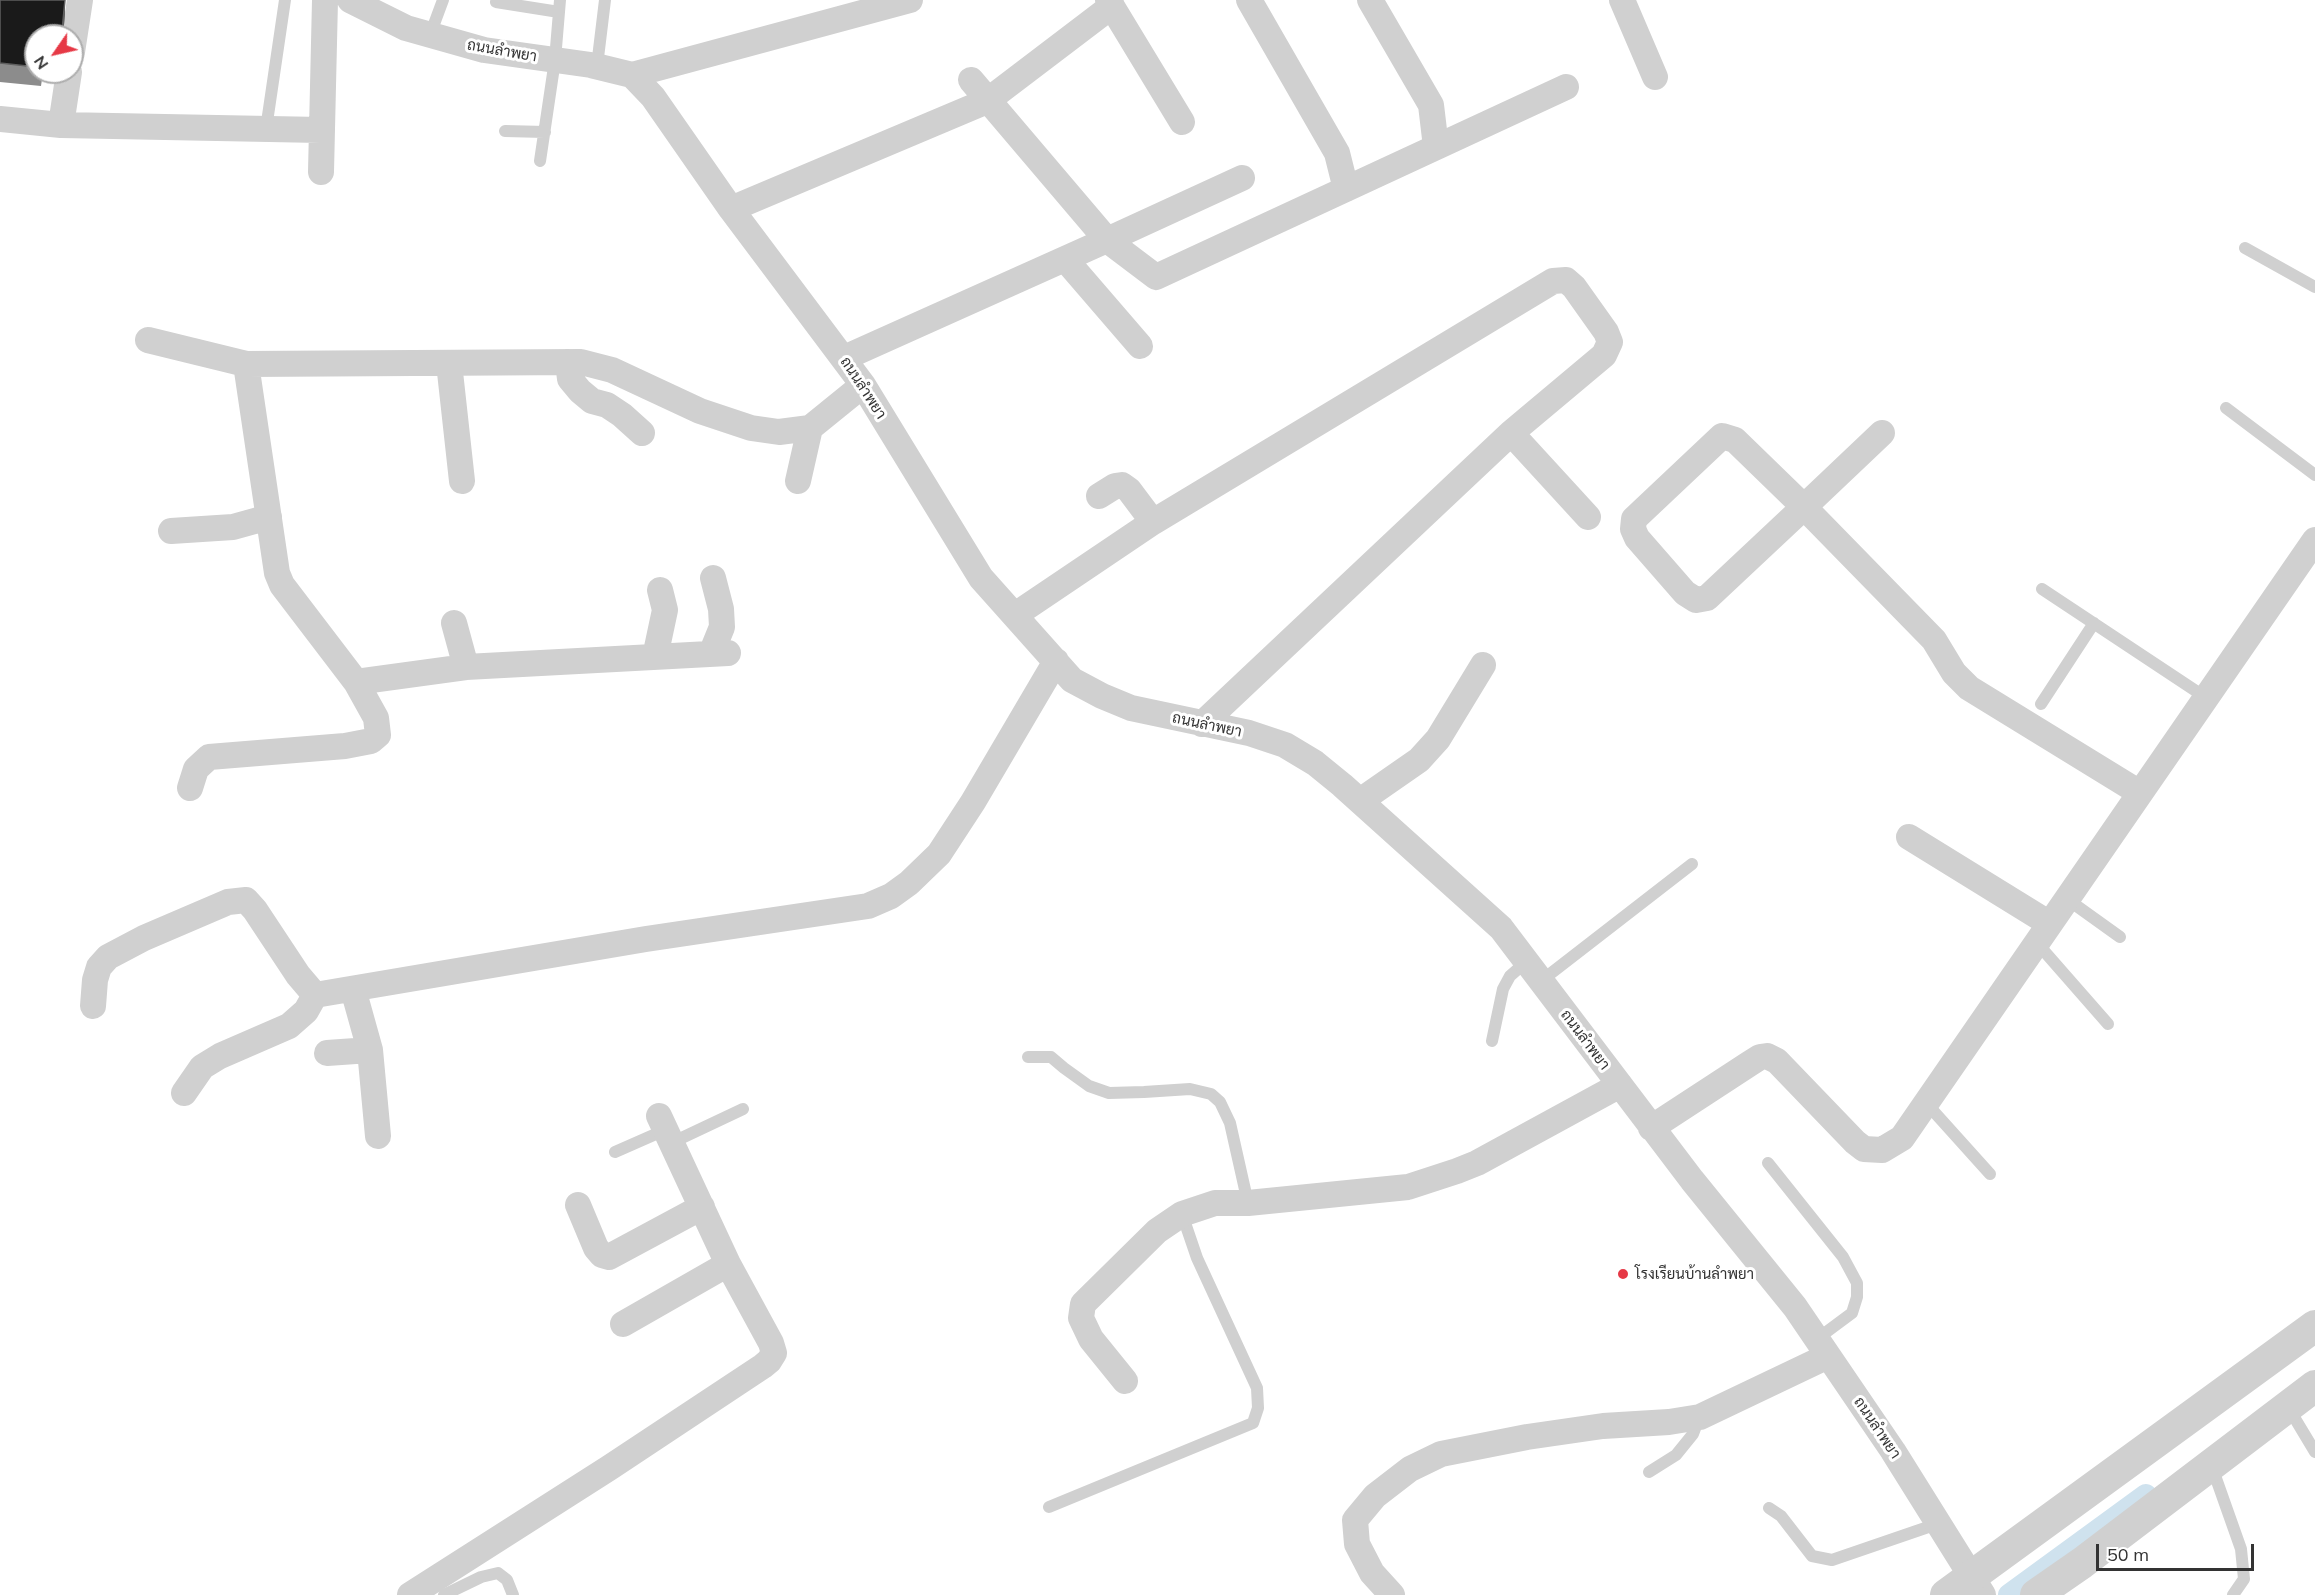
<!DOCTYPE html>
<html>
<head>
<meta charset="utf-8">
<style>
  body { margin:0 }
  #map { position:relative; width:2315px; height:1595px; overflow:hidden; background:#fff; font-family:Mulish,sans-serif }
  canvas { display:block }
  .north { position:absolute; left:24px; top:24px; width:60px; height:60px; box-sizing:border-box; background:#fff; border:2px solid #adadad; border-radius:50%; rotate:236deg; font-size:16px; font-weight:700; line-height:24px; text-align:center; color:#333 }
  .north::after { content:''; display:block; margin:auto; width:21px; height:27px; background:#e63946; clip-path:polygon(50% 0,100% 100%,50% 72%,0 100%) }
  .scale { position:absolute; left:2096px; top:1544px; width:158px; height:27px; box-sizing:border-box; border:3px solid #333; border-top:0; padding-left:8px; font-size:18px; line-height:21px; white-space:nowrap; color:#333; -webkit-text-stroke:4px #fff; paint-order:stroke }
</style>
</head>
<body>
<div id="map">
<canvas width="2315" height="1595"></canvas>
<div class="north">N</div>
<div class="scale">50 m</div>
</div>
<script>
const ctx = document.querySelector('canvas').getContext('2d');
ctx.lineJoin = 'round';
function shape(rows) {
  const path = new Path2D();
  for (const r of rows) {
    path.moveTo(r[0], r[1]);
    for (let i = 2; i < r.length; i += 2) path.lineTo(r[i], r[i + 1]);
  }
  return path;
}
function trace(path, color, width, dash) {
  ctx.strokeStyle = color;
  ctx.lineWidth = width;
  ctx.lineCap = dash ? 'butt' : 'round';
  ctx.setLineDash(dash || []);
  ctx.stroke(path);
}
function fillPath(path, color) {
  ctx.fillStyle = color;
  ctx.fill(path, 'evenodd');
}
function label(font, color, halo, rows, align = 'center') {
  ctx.font = font + ' Mulish,Sarabun,sans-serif';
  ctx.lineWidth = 6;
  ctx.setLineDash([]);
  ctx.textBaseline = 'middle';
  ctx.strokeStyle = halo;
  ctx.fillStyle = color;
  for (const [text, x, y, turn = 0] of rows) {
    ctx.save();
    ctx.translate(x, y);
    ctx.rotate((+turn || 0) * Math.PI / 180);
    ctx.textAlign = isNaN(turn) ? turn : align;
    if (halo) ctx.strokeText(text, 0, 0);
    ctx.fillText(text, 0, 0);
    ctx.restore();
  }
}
trace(shape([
  [2009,1595,2146,1495]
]), '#cfe2ee', 22);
trace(shape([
  [497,0,496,2,559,12],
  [430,35,443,0],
  [597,66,605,0],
  [266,129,285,0],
  [505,131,545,132],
  [540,161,555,60,560,0],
  [2245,248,2315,287],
  [2226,408,2315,475],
  [2042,589,2205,697],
  [2041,704,2094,623],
  [2067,899,2120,937],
  [2037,943,2108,1024],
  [1541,981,1692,864],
  [1492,1041,1503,989,1510,976,1526,962],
  [1028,1057,1051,1057,1064,1068,1089,1086,1109,1093,1144,1092,1190,1089,1211,1094,1220,1102,1230,1123,1248,1203],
  [1927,1104,1990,1174],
  [671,1143,743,1109],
  [615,1152,665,1130],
  [1768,1163,1843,1257,1857,1283,1857,1297,1852,1313,1817,1339],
  [2288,1407,2315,1452],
  [2212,1467,2241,1549,2244,1579,2233,1595],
  [1649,1472,1676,1455,1693,1434,1699,1418],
  [1049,1507,1253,1423,1258,1408,1257,1388,1197,1258,1182,1214],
  [1769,1508,1781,1516,1812,1556,1832,1560,1937,1524],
  [444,1595,481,1577,498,1573,507,1580,513,1595]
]), '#d0d0d0', 12);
trace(shape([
  [350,0,406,28,484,50,591,65,632,75,653,97,731,209,863,385,981,578,1072,680,1102,696,1131,708,1249,733,1285,745,1315,763,1342,785,1501,928,1692,1180,1795,1307,1893,1451,1983,1595],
  [1108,0,1182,122],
  [1249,0,1337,153,1346,189],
  [1370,0,1431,105,1436,147],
  [1622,0,1655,77],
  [72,52,80,0],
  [632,75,910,0],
  [971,80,1107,240,1242,178],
  [0,119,61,125,321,130],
  [61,125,69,72],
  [321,172,325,0],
  [731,209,987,101,1112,6],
  [1065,259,1140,346],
  [148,340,246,364],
  [844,358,1107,240,1156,277,1566,87],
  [568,362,570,379,580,391,592,401,607,405,622,415,642,433],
  [449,363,462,481],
  [1511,433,1588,517],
  [1882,433,1804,507,1707,598,1696,600,1685,593,1637,538,1633,529,1634,519,1722,436,1735,440,1804,507,1934,640,1954,673,1969,688,2140,793],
  [798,481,810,428],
  [1099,496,1115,486,1122,485,1129,490,1153,522],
  [171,531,233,527,269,517],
  [1015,615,1153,522,1553,281,1566,280,1574,287,1606,332,1610,342,1604,355,1511,433,1202,724],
  [454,623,466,667],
  [711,654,722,627,721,609,713,578],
  [655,657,665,610,660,590],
  [356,682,466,667,728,653],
  [190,788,196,769,209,757,345,746,371,741,378,735,376,718,356,682,282,585,277,573,246,364,581,362,612,370,700,411,751,428,779,432,810,428,863,385],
  [1360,801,1419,760,1438,739,1483,665],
  [1909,837,2050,924],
  [353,989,370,1050,378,1136],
  [93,1006,95,980,99,967,108,957,144,938,228,902,246,900,255,910,298,975,315,995],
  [327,1053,370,1050],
  [184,1093,202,1067,220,1056,289,1026,306,1011,315,995,646,939,868,906,891,896,909,883,939,854,973,802,1056,661],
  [1651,1128,1749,1064,1760,1057,1767,1056,1777,1061,1855,1142,1864,1149,1882,1150,1902,1138,2315,540],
  [578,1205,596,1248,602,1255,609,1257,702,1207],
  [623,1324,728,1264],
  [1125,1381,1091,1339,1081,1318,1083,1304,1157,1231,1182,1214,1215,1203,1248,1203,1408,1187,1457,1171,1477,1163,1620,1085],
  [410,1595,609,1468,763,1366,769,1361,774,1353,771,1343,728,1264,659,1116],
  [1392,1595,1372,1573,1357,1544,1355,1520,1375,1496,1410,1469,1441,1454,1527,1437,1603,1426,1669,1422,1700,1417,1828,1356]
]), '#d0d0d0', 26);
trace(shape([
  [1946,1595,2315,1326],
  [2036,1595,2082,1563,2315,1386]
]), '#d0d0d0', 32);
fillPath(shape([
  [0,0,65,14,63,36,36,36,36,72,43,72,41,86,0,82]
]), '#8c8c8c');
fillPath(shape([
  [65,0,65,14,63,36,62,36]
]), '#5f5f5f');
const building = shape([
  [0,0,65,0,62,31,45,31,45,36,36,36,36,67,0,63,0,0]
]);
fillPath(building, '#1a1a1a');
trace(building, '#5f5f5f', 1.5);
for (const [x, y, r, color] of [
  [1623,1274,6,"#e63946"]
]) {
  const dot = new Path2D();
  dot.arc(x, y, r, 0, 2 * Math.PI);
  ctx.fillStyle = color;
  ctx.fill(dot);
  trace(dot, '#fff', 2);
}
label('15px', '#333', '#fff', [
  ["ถนนลำพยา",502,51,10],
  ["ถนนลำพยา",863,388,57],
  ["ถนนลำพยา",1207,725,12],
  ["ถนนลำพยา",1585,1040,53],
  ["ถนนลำพยา",1877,1428,56]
]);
label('15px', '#333', '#fff', [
  ["โรงเรียนบ้านลำพยา",1635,1274]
], 'left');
</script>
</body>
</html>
